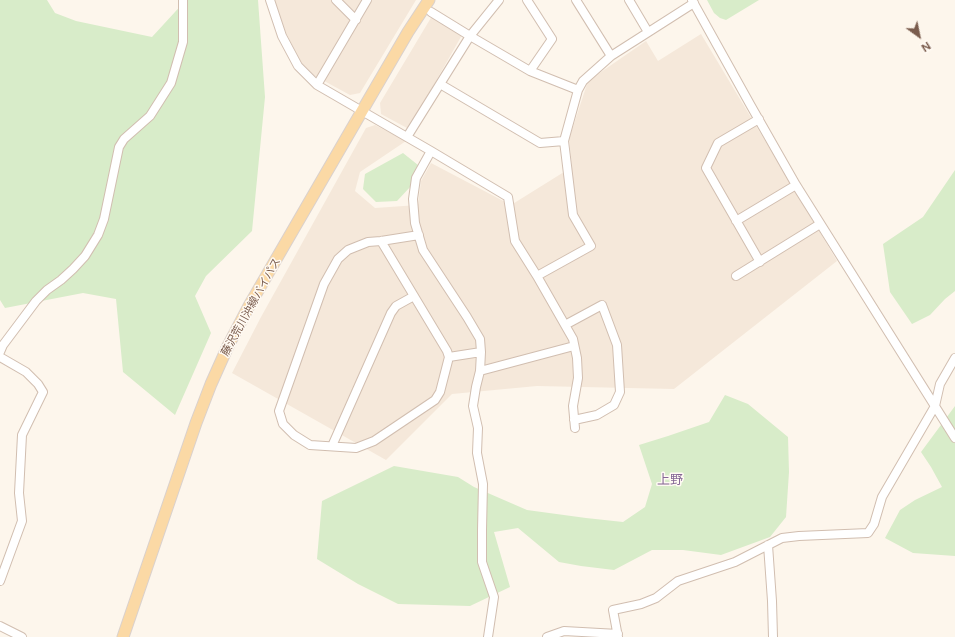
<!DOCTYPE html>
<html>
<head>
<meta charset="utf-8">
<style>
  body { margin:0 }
  #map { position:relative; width:955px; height:637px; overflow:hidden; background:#fdf6ec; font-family:Figtree,sans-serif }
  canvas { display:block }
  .north { position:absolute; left:899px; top:16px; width:40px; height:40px; -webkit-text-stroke:3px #fffaf3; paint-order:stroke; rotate:147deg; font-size:11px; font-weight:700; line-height:16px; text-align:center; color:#7a5c4d }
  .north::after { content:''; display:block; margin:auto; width:14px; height:18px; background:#7a5c4d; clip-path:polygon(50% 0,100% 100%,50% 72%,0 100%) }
</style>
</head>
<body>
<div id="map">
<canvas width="955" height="637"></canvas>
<div class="north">N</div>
</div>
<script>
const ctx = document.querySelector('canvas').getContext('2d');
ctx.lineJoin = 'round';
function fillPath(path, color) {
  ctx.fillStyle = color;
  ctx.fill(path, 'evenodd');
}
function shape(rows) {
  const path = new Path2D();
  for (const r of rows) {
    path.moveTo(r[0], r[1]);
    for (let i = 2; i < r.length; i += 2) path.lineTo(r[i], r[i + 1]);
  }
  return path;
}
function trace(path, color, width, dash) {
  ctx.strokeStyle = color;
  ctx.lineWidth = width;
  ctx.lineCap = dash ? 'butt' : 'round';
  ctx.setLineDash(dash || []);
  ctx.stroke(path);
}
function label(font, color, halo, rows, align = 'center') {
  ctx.font = font + ' Figtree,"Noto Sans JP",sans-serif';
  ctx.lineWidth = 3;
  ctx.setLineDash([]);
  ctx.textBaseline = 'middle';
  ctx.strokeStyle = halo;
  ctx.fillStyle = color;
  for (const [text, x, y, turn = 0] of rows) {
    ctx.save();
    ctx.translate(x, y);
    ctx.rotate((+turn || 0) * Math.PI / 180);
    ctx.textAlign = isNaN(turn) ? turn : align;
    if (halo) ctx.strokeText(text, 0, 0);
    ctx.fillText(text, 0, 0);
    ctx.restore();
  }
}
fillPath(shape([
  [274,0,416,0,360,93,350,95,315,76,301,62,286,33],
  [432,16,462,35,410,127,407,128,381,114,380,103],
  [701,34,837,261,674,389,537,386,452,394,386,460,232,373,261,317,366,128,375,125,406,141,360,172,355,191,375,208,418,205,421,181,431,163,511,205,572,167,569,139,588,81,646,41,658,61]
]), '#f5e8da');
fillPath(shape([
  [0,0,47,0,55,13,76,21,152,37,186,0,258,0,265,97,252,231,206,276,195,296,211,333,175,415,123,372,116,299,83,293,5,308,0,300],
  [707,0,759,0,726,20,720,18,714,13],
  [403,153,418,165,412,185,397,201,376,202,363,189,365,174],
  [955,170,955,291,945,299,930,315,912,324,890,292,883,244,923,217],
  [725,395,748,404,788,437,789,472,786,517,770,537,721,555,683,550,652,550,614,570,581,566,559,562,518,528,494,532,510,587,470,606,398,604,358,584,317,559,322,501,394,466,458,477,474,487,527,510,586,518,623,522,645,507,652,484,639,445,668,436,709,422],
  [955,406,955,556,913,553,885,538,900,510,915,500,942,487,931,467,921,452]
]), '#d8ecc9');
const minor = shape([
  [270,0,282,36,298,66,317,85,431,151,508,197,515,241,537,276,573,339,577,358,578,378,573,406,575,428],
  [336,0,356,20],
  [527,0,552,39,530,71],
  [576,0,611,56],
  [629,0,648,32],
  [692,0,751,106,796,185,955,438],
  [431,12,470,36,530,71,578,90],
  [440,84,540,143,564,141],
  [317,85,367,0],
  [759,119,718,143,706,168,760,262],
  [407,137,440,84,470,36,499,0],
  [431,151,416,178,413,199,415,223,423,250,467,317,480,339,481,352,480,371,476,387,473,406,478,428,477,453,483,484,482,530,482,562,494,597,488,637],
  [736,221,796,185],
  [381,241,447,351,449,357,440,392,435,400,374,441,356,448,310,445,294,435,283,424,279,411,324,284,338,259,348,250,368,242,381,241,419,235],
  [537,276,591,246,573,215,564,141,578,90,583,81,611,56,694,3],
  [736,276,820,224],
  [565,325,602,305,617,345,620,392,614,405,597,415,574,420],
  [0,352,3,345,36,301,47,290,61,280,73,269,85,256,98,235,104,219,119,147,124,139,150,116,171,83,183,42,183,0],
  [0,357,26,372,38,384,43,392,22,435,19,493,22,521,0,581],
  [449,357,481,352],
  [480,371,574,346],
  [332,446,391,313,396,306,414,296],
  [768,545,772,601,773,637],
  [0,626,22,637],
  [547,637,564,631,618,634],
  [618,637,613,610,641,604,656,598,678,581,735,562,782,538,799,536,868,533,874,524,882,497,935,406,940,384,955,358]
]);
const major = shape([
  [123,637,196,423,211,384,228,346,249,306,362,111,408,32,429,0]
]);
trace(minor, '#d1beb0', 10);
trace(major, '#dad1cd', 13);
trace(minor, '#fff', 8);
trace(major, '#fbd9a5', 11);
label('11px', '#7a5c4d', '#fffaf3', [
  ["藤沢荒川沖線バイパス",251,307,-61]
]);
label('13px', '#846695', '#fffaf3', [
  ["上野",670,480]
]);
</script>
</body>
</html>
